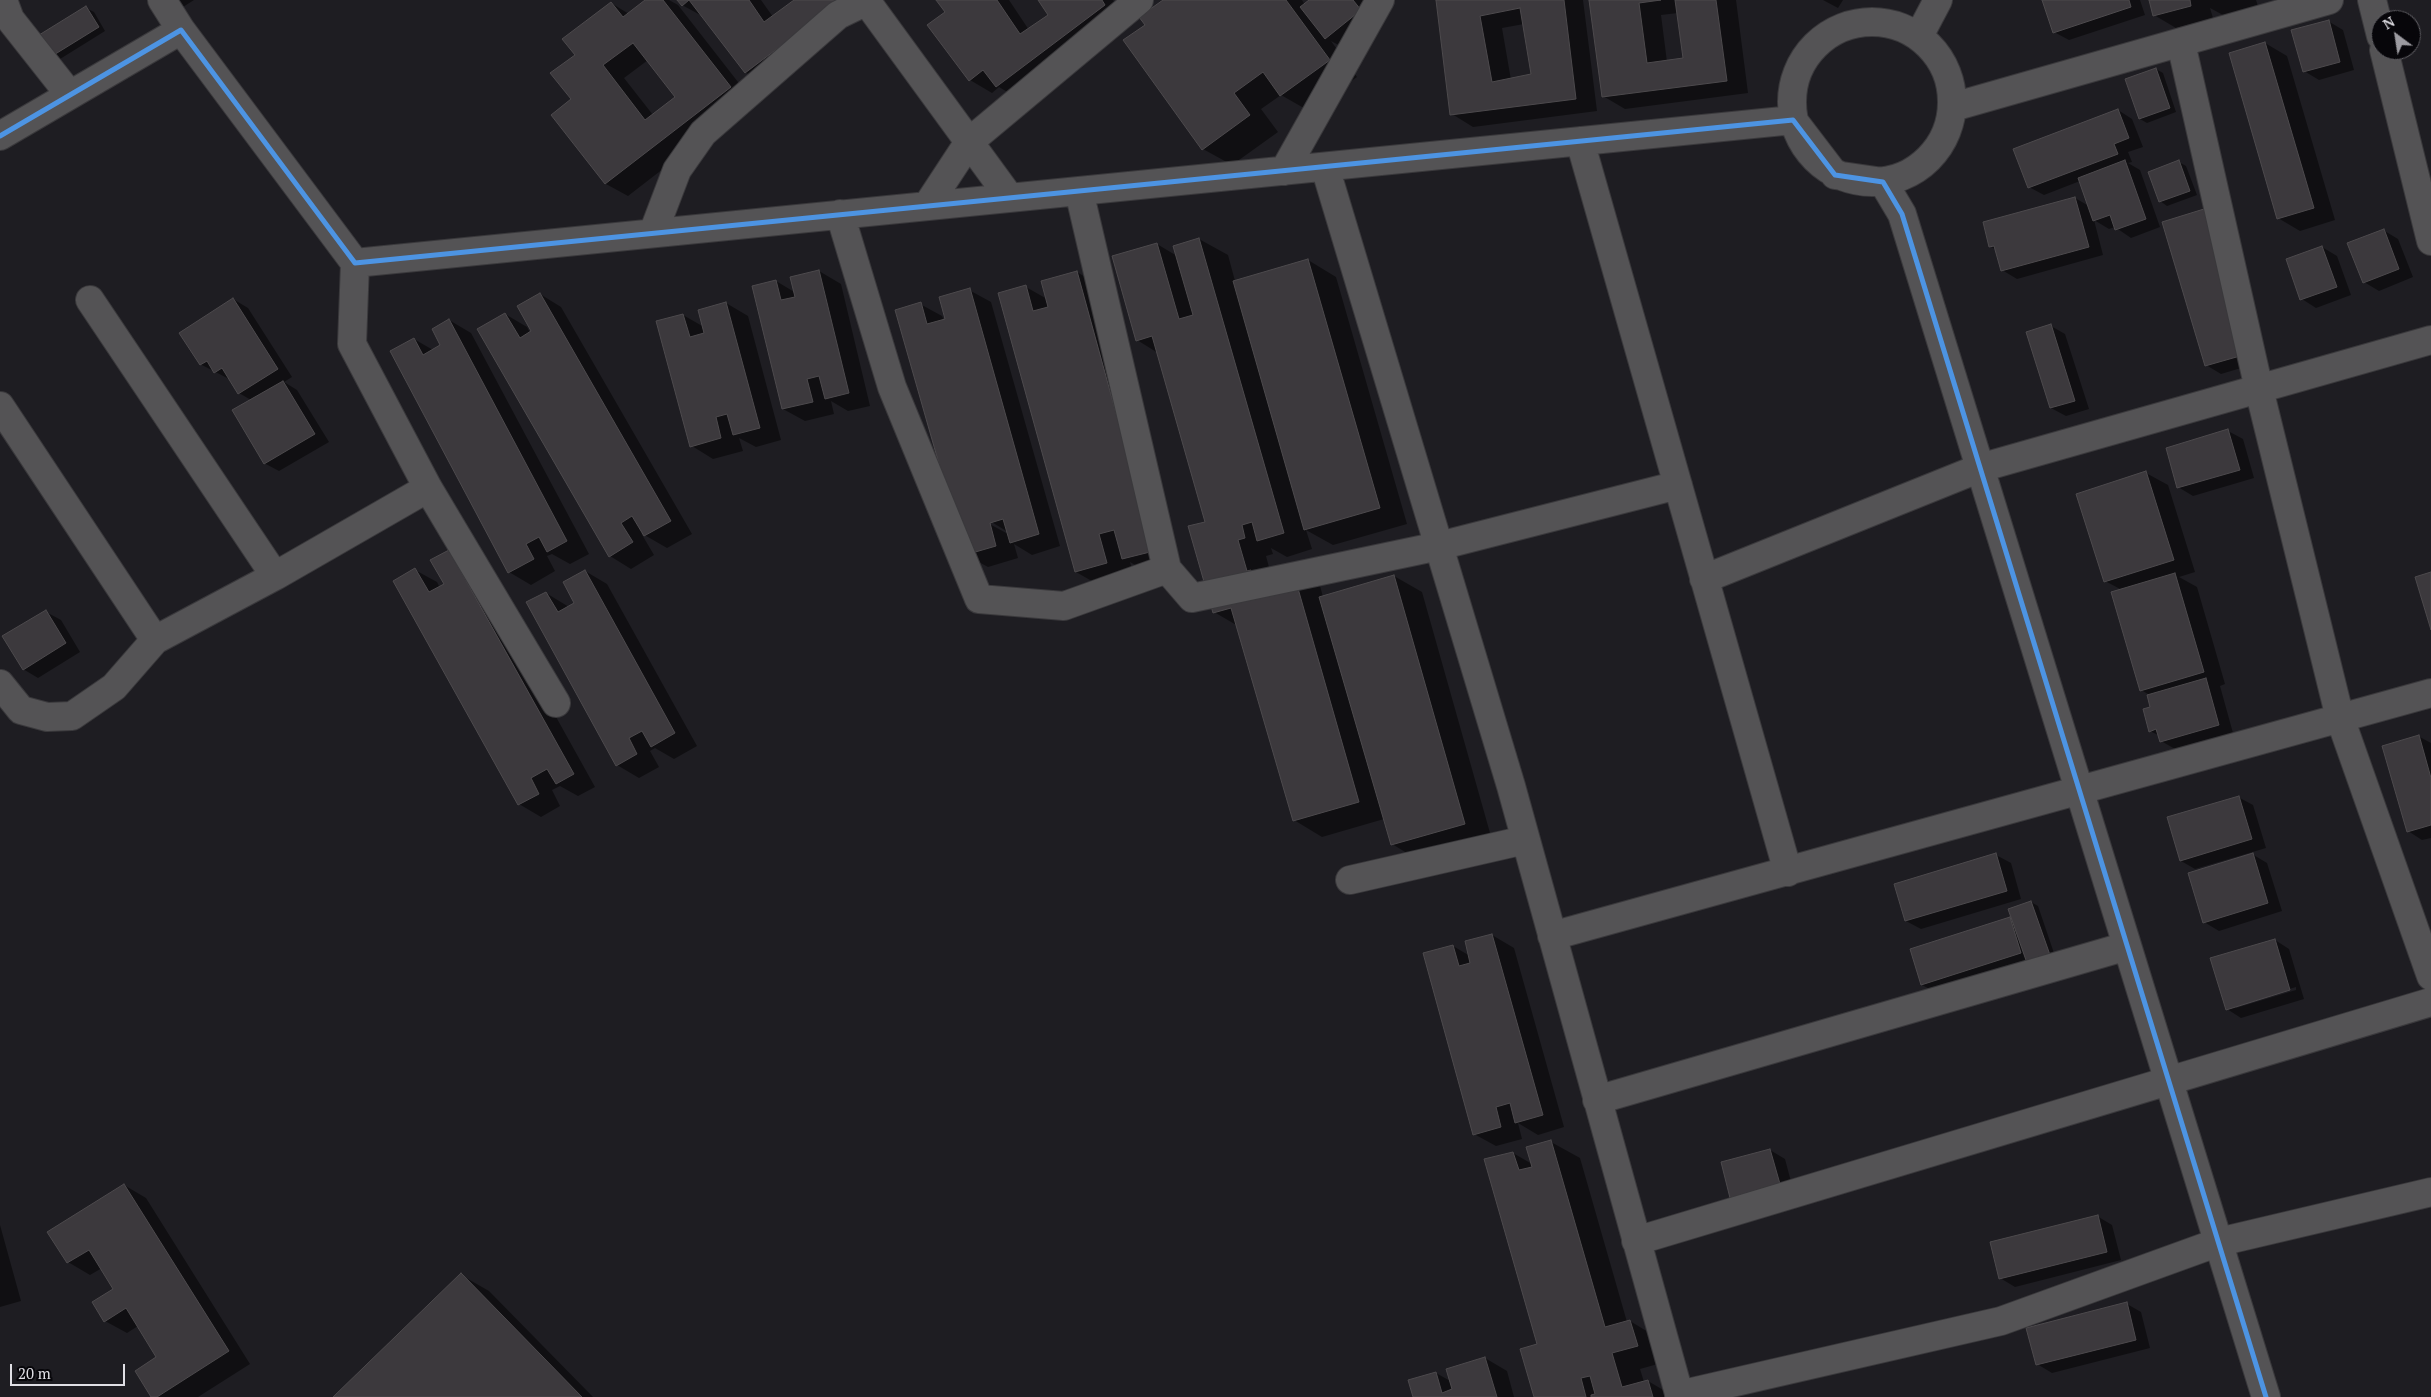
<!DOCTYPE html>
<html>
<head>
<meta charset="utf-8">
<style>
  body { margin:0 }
  #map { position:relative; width:2431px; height:1397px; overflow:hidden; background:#1e1d22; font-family:"PT Serif",serif }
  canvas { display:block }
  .north { position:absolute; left:2371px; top:10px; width:50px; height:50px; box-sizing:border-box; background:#07060a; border:1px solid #5e5d62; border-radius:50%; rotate:329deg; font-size:14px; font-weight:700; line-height:20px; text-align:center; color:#e0dfe5 }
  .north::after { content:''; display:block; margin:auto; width:18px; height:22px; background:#9c9ba1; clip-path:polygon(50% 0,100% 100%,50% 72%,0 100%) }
  .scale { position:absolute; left:10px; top:1364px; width:115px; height:22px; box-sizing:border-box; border:2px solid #e0dfe5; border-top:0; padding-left:6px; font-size:15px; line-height:18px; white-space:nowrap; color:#e0dfe5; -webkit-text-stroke:4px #07060a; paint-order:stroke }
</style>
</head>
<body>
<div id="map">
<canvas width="2431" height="1397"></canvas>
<div class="north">N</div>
<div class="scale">20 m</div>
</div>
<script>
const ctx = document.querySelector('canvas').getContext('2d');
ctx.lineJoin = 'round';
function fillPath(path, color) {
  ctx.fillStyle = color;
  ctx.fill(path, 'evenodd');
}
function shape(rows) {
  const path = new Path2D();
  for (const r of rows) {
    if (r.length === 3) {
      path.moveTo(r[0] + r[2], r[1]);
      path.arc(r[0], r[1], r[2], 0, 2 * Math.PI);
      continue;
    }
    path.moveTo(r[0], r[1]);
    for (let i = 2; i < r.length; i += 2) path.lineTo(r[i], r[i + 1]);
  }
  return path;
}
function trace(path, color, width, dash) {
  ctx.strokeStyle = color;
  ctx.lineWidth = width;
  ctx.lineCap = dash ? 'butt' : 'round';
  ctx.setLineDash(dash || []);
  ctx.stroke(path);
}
fillPath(shape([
  [171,0,194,0,183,7],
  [647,0,669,0,678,5,752,100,628,196,606,184,552,115,572,100,576,55,611,3,629,14],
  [648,60,677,98,653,115,624,78],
  [679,0,761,0,773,17,796,0,858,0,767,85,745,72,704,17,682,5],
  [937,0,1009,0,1029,30,1050,15,1040,0,1113,0,1126,18,1019,99,999,87,992,93,970,80,928,26,946,12],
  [1165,0,1302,0,1305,5,1311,0,1389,0,1348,50,1331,41,1357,77,1309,111,1281,95,1261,109,1278,132,1232,165,1203,149,1146,25],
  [1438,0,1583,0,1597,111,1473,127,1452,114],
  [1524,24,1533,75,1511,80,1502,28],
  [1590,0,1736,0,1748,93,1625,109,1603,96],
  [1678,13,1684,59,1667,62,1661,15],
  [1823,0,1843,0,1838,8],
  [2043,0,2140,0,2145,15,2069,40,2054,32],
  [2150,0,2256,0,2258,6,2223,15,2210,8,2213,18,2176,28,2154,15],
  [86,8,94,12,105,31,52,64,45,60],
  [2328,21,2343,30,2354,70,2319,80,2304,71],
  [2265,43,2287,56,2335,220,2300,231,2278,218],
  [2156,69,2163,73,2176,112,2147,123,2140,119],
  [2118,110,2132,119,2143,147,2128,152,2132,162,2128,163,2140,170,2160,227,2131,238,2115,227,2109,229,2094,220,2103,255,2017,279,2002,270,1996,250,1990,246,2075,198,2089,206,2080,181,2044,195,2029,187],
  [2179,162,2186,166,2197,195,2167,206,2160,201],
  [2204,211,2219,219,2261,362,2221,374,2206,365],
  [2383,230,2398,239,2413,277,2379,291,2364,282],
  [1199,239,1228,255,1235,281,1308,260,1336,277,1407,524,1333,545,1306,530,1312,549,1287,557,1271,548,1273,554,1266,556,1270,571,1319,582,1323,597,1394,576,1422,592,1492,840,1420,861,1392,844,1384,819,1322,837,1294,820,1238,626,1214,612,1207,522,1158,353,1137,340,1157,244,1177,256],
  [2322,247,2337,256,2351,295,2316,308,2302,299],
  [819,271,841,284,870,406,848,411,831,401,834,414,805,421,783,409,776,281,796,293,792,278],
  [1077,272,1105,289,1182,567,1152,575,1130,562,1135,580,1104,588,1076,572,1026,287,1047,299],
  [969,290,991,302,1060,546,1032,555,1014,544,1018,558,988,567,966,555,920,304,942,316,944,321],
  [985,518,1008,532,1008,534,984,521],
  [540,294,561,307,692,534,667,548,641,533,654,555,631,569,610,556,505,314,527,327,530,333,533,332],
  [233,299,248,308,292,377,284,382,297,390,329,442,279,471,264,463,251,400,239,393,231,380,200,364],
  [726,303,748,316,781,440,756,447,739,438,743,451,713,459,692,446,683,315,704,327],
  [449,320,471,333,589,554,570,564,552,554,547,556,555,571,531,585,509,572,414,339,433,350,442,346],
  [2051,326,2065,334,2089,409,2066,416,2051,408],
  [2228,431,2243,439,2254,478,2193,496,2178,487],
  [2146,473,2168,485,2195,572,2179,577,2197,587,2225,684,2220,686,2233,733,2175,749,2161,741,2160,736,2150,731,2152,708,2148,694,2141,690,2122,590,2105,581],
  [449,551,471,564,595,787,578,796,560,786,552,790,560,806,541,817,519,804,395,581,415,570,437,582,440,588,445,585],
  [585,571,607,584,697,746,674,759,655,748,650,751,659,767,639,778,617,765,546,593,569,607,576,604],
  [46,612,61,620,80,652,38,678,23,669],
  [2418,736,2431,743,2431,838,2422,840,2408,831],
  [2238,797,2253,805,2266,848,2195,869,2181,861],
  [2252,854,2267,863,2282,911,2219,931,2204,922],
  [1996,855,2011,863,2021,899,1921,929,1906,921],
  [2031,902,2038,906,2056,959,1937,993,1922,985,1911,950,2009,918,2014,921],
  [1492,935,1514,948,1564,1127,1538,1135,1518,1123,1522,1139,1496,1146,1474,1134,1453,946,1470,956],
  [2275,940,2289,949,2304,999,2241,1018,2227,1009],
  [2296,987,2296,990,2236,1008,2236,1005],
  [1551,1142,1580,1158,1627,1322,1630,1321,1658,1338,1665,1362,1640,1369,1644,1382,1648,1381,1675,1397,1535,1397,1538,1345,1513,1153,1532,1164],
  [1770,1150,1785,1159,1794,1193,1746,1206,1732,1197],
  [124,1185,146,1198,250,1364,198,1397,153,1397,158,1357,138,1326,127,1333,105,1321,115,1289,102,1268,90,1275,68,1262],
  [2097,1216,2112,1225,2121,1260,2015,1287,2000,1278],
  [0,1225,21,1301,0,1307],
  [461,1275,489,1291,593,1397,335,1397],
  [2127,1304,2141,1312,2150,1348,2052,1373,2037,1364],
  [1485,1358,1507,1371,1514,1397,1414,1397,1436,1373,1452,1382]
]), '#0007');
const building = shape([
  [645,0,663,0,731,87,605,184,551,115,571,99,550,73,575,55,562,39,611,2,623,17,645,0],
  [633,43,675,97,645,120,603,65,633,43],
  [677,0,749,0,764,22,794,0,842,0,745,73,689,0,682,6,677,0],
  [936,0,997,0,1020,34,1048,15,1038,0,1102,0,1105,5,996,87,983,70,969,81,927,25,945,12,936,0],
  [1163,0,1286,0,1330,60,1280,96,1263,72,1234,93,1250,115,1202,150,1123,40,1145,25,1139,17,1163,0],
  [1309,0,1353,0,1361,10,1325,39,1300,7,1309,0],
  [1436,0,1564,0,1576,99,1450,115,1436,0],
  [1520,8,1531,74,1492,82,1480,16,1520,8],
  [1589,0,1661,0,1639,3,1647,63,1683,58,1675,0,1716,0,1727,81,1602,97,1589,0],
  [2042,0,2129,0,2131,7,2053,33,2042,0],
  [2149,0,2190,0,2191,6,2153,16,2149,0],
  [86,6,99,27,44,61,31,40,86,6],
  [2329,20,2340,62,2303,72,2291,30,2329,20],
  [2265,42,2314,208,2277,219,2229,53,2265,42],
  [2156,68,2170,108,2139,119,2125,79,2156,68],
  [2118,109,2129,138,2114,144,2118,154,2028,188,2013,149,2118,109],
  [2125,160,2146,219,2115,230,2110,215,2093,221,2078,178,2125,160],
  [2179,160,2190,191,2159,202,2148,172,2179,160],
  [2075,197,2089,247,2001,271,1994,246,1989,247,1983,222,2075,197],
  [2204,209,2247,354,2205,366,2162,222,2204,209],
  [2384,229,2399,269,2363,283,2347,243,2384,229],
  [1199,238,1284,533,1257,541,1252,522,1242,525,1245,538,1238,540,1247,571,1251,570,1258,592,1291,564,1359,802,1293,821,1231,608,1213,613,1188,526,1205,522,1152,336,1136,341,1112,256,1157,243,1179,319,1193,315,1173,246,1199,238],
  [2322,246,2337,287,2300,300,2286,259,2322,246],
  [1308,259,1380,508,1304,530,1233,281,1308,259],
  [819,270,849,393,825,399,819,376,807,379,813,402,782,409,752,286,776,280,781,300,795,297,790,277,819,270],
  [1077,271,1154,551,1122,559,1114,530,1099,534,1107,563,1075,572,998,293,1026,285,1033,311,1048,307,1041,281,1077,271],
  [970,288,1039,534,1010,543,1003,519,990,523,996,546,965,555,895,310,921,302,927,324,945,319,939,297,970,288],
  [540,293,671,521,644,536,632,516,621,523,633,542,609,557,477,329,505,313,520,338,531,331,517,306,540,293],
  [233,298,278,369,238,394,222,368,214,373,207,361,200,365,179,333,233,298],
  [726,302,760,428,733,435,727,414,716,417,721,438,690,447,656,321,683,314,690,337,704,333,698,310,726,302],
  [449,319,567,541,547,552,539,537,526,544,534,559,508,573,390,351,414,338,423,355,440,345,432,329,449,319],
  [2051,324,2075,401,2050,408,2026,332,2051,324],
  [283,381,315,434,264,464,232,410,283,381],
  [2228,429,2240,470,2177,488,2166,448,2228,429],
  [2146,471,2174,560,2104,582,2076,494,2146,471],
  [449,550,574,774,556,784,547,769,531,778,539,794,518,805,393,581,415,568,429,592,444,584,430,560,449,550],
  [585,570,675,733,651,747,642,731,629,738,637,754,616,766,526,602,546,592,558,612,574,603,563,582,585,570],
  [2431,572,2431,630,2415,577,2431,572],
  [2175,573,2204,672,2140,691,2111,592,2175,573],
  [1394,575,1465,824,1391,845,1319,597,1394,575],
  [46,610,66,643,23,670,2,636,46,610],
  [2206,678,2219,725,2160,742,2156,729,2149,732,2143,709,2150,707,2147,695,2206,678],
  [2419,735,2431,778,2431,825,2407,832,2382,746,2419,735],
  [2239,796,2252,839,2180,861,2167,817,2239,796],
  [1996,853,2007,891,1905,921,1894,884,1996,853],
  [2253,853,2268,903,2203,923,2188,873,2253,853],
  [2031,901,2050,955,2027,963,2008,909,2031,901],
  [2010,917,2021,953,1921,985,1910,949,2010,917],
  [1492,934,1543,1115,1515,1123,1510,1103,1496,1107,1501,1127,1473,1135,1423,953,1453,945,1459,966,1470,963,1465,941,1492,934],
  [2275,939,2290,990,2226,1010,2210,958,2275,939],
  [1551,1140,1605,1327,1630,1320,1638,1346,1612,1353,1622,1387,1648,1380,1653,1397,1591,1397,1591,1395,1595,1394,1590,1376,1581,1378,1586,1397,1534,1397,1520,1349,1537,1344,1484,1159,1513,1152,1519,1170,1532,1167,1526,1147,1551,1140],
  [1770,1149,1780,1184,1730,1198,1721,1162,1770,1149],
  [124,1184,229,1351,157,1397,151,1397,135,1371,156,1357,126,1308,104,1322,92,1302,113,1289,89,1250,67,1263,47,1232,124,1184],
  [2098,1215,2107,1252,1999,1279,1990,1242,2098,1215],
  [461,1273,582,1397,333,1397,461,1273],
  [2127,1302,2136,1340,2036,1365,2026,1328,2127,1302],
  [1485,1357,1497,1397,1413,1397,1408,1380,1436,1372,1442,1393,1452,1389,1446,1369,1485,1357]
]);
fillPath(building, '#3c393d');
trace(building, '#4d4a4d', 1);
const minor = shape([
  [3,0,10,19,70,95],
  [162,0,181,30],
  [2372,0,2381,36],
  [867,2,1010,198],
  [1872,102,80],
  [1919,36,1938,0],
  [2181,43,2259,389,2340,718,2431,976],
  [2384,50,2431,241],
  [1953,107,2329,0],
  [0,136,181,30,355,263,1793,120,1835,175,1883,182,1902,214,2266,1397],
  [1580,141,1788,872],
  [1325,167,1511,786,1680,1397],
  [1284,171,1380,0],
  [1079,191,1167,569,1192,598,1439,546,1678,485],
  [927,206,969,142,1139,0],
  [840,214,892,387,979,599,1064,606,1167,569],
  [653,233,677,170,703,133,838,15,869,0],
  [355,263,352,344,428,488,556,703],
  [90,300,275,576],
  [0,406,155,640],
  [1704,579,1980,468,2431,340],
  [0,684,21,710,47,717,72,716,114,687,155,640,275,576,428,488],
  [1350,880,1525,840],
  [1552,936,2431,693],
  [1597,1100,2127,946],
  [1636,1241,2431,1002],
  [1679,1395,2001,1321,2219,1242,2431,1192]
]);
trace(minor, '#3a393c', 30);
trace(minor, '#545355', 28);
trace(shape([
  [0,136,181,30,355,263,1793,120,1835,175,1883,182,1902,214,2266,1397]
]), '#4d94e3', 5);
</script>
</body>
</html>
